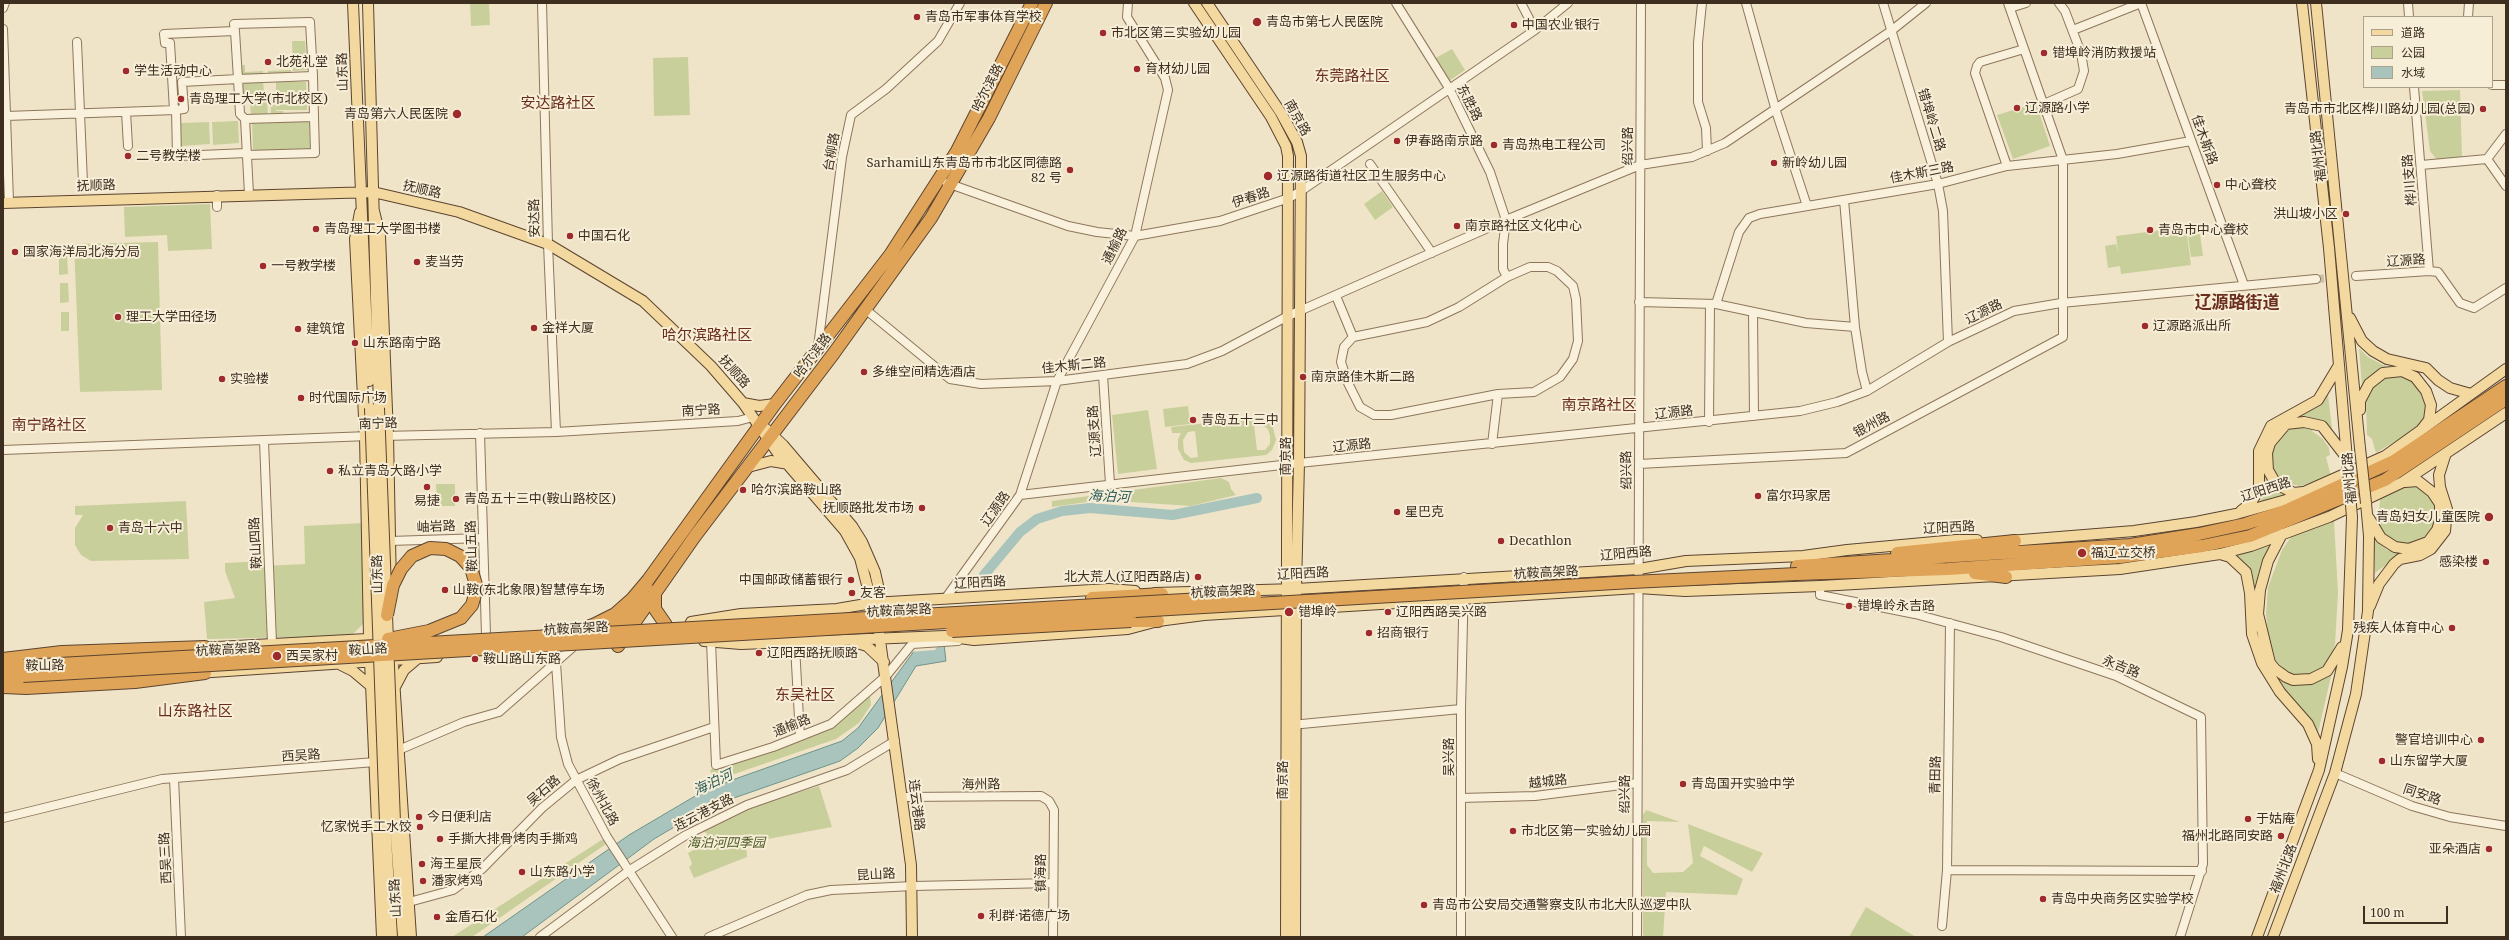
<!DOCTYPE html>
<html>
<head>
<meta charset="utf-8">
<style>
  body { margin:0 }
  #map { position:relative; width:2509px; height:940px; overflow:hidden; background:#f0e4c8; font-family:"Noto Serif","Noto Sans SC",serif }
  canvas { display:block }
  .frame { position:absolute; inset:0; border:4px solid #3d2e20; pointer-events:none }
  .legend { position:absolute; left:2363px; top:16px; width:130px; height:72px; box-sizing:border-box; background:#f7eed8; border:1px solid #ada18e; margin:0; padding:5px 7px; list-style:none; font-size:12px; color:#3d2e20 }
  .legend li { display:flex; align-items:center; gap:8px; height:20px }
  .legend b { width:20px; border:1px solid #ada18e }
  .scale { position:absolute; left:2363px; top:906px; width:85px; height:18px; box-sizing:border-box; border:2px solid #3d2e20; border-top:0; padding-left:5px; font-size:12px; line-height:14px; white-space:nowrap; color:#3d2e20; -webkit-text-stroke:3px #f7eed8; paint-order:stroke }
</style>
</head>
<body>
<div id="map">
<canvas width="2509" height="940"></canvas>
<div class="frame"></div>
<ul class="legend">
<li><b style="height:5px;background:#f3d9a0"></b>道路</li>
<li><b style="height:11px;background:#c9cf9b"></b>公园</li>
<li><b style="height:11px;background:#a9c4bc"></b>水域</li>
</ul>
<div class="scale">100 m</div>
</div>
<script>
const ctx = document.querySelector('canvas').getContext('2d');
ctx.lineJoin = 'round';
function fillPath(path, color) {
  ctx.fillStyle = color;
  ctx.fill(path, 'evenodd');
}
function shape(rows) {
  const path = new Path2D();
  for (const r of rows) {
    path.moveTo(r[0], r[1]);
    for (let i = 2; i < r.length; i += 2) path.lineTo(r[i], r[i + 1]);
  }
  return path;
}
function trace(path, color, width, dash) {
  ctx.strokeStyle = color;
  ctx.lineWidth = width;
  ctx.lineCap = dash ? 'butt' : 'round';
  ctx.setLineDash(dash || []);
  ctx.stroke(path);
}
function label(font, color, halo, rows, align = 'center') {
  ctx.font = font + ' "Noto Serif","Noto Sans SC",serif';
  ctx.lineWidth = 4;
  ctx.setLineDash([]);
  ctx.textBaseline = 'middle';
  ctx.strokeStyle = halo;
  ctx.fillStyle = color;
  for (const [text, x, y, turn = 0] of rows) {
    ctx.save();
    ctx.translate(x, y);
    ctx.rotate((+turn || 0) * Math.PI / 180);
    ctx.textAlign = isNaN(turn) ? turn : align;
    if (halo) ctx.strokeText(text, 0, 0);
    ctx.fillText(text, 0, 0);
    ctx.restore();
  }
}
fillPath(shape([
  [470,3,489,3,490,25,471,26],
  [292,41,305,41,307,70,293,71],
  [1452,49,1465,70,1449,81,1434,59],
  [688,57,690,115,654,116,653,58],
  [240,65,245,65,245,72,263,71,263,76,240,77],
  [291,70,291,74,268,75,268,71],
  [263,79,264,93,240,95,239,81],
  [276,82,306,82,307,110,276,110],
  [2460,90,2462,157,2438,161,2430,151,2422,91],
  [265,96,267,100,268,116,251,116,250,103,240,103,240,98],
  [270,96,275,96,276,111,283,111,284,115,271,116],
  [2036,103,2050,146,2013,159,1997,115],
  [309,119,310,150,253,152,252,121],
  [238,121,239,143,213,145,212,122],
  [209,122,210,144,181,146,180,123],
  [1382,191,1393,207,1375,220,1364,204],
  [210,204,212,249,168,251,167,235,125,237,124,207],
  [2186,227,2191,265,2121,274,2120,266,2108,268,2105,246,2116,244,2118,252,2116,236],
  [2200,234,2203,256,2191,257,2188,236],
  [158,242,162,390,80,392,74,244],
  [59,255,67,255,68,274,59,275],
  [60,283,68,283,69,302,60,303],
  [61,312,69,312,69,331,61,331],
  [2359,348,2368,357,2383,365,2396,368,2362,387],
  [2402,376,2413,381,2423,392,2427,405,2426,418,2420,426,2376,453,2372,439,2367,435,2366,401,2372,387,2384,378],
  [2328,394,2332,429,2318,419,2297,416,2315,408],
  [1188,406,1190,424,1165,427,1163,409],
  [1148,410,1157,469,1118,474,1112,415],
  [1269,416,1268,422,1273,428,1276,440,1272,450,1266,455,1191,463,1184,460,1178,449,1178,439,1181,433,1172,433,1171,427],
  [1261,424,1268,429,1270,436,1270,444,1265,450,1257,450,1254,425,1211,429],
  [1195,431,1198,457,1191,458,1184,452,1183,440,1188,432],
  [2296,427,2313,428,2312,431,2323,439,2329,448,2330,455,2326,457,2331,476,2300,486,2291,484,2285,478,2280,482,2272,467,2270,451,2278,436,2287,430],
  [2265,476,2267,477,2286,494,2262,501,2260,499],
  [1221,478,1229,482,1231,489,1236,495,1191,506,1101,500,1052,507,1052,501],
  [436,484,455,484,455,506,437,506],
  [2406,484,2412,484,2428,491,2438,509,2436,527,2425,541,2402,547,2384,538,2374,517,2379,515,2380,499],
  [186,501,189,559,91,561,81,555,75,545,75,528,83,515,75,515,75,506],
  [2334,520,2338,593,2335,644,2330,659,2321,671,2307,678,2289,674,2276,661,2268,634,2266,615,2268,587,2282,550,2293,534],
  [364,523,365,615,363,624,351,636,207,639,204,602,235,598,225,571,225,563,264,561,264,566,305,564,304,526],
  [2374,539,2387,550,2406,554,2391,561,2375,573],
  [2274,544,2258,592,2246,566,2234,555],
  [2271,667,2297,685,2303,685,2320,681,2332,672,2318,733,2304,712,2281,686],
  [870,696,871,705,859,723,836,739,714,781,710,770,834,725],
  [819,786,832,827,746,843,747,857,694,878,689,867,692,864,688,853,703,845,707,833,701,831,751,807],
  [1646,810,1680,822,1647,821,1647,865,1653,873,1683,872,1693,863,1688,824,1763,853,1752,872,1704,846,1700,856,1743,879,1737,895,1666,892,1663,937,1644,937,1643,934,1643,815],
  [603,839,606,844,472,937,452,937],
  [1866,907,1916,937,1849,937]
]), '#c9cf9b');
const water = shape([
  [944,644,946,661,916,666,878,728,858,748,840,761,711,806,698,813,654,839,522,937,483,937,629,835,707,789,842,741,858,728,917,647,944,644]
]);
fillPath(water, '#a9c4bc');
trace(water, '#6f938a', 1);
fillPath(shape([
  [941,642,935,650,910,652,915,646]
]), '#f0e4c8');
trace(shape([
  [984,575,1020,532,1037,519,1062,511,1090,508,1173,515,1257,498]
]), '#a9c4bc', 10);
trace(shape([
  [2316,279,2356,276]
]), '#ccc0a6', 8, [8, 4]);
const minor = shape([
  [542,3,548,244,556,432],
  [1396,3,1449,88,1490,172,1506,220,1503,244,1503,269,1507,277,1530,267,1548,267,1557,271,1573,286,1576,299,1578,341,1573,359,1560,377,1534,392,1498,394,1391,415,1374,415,1360,407,1348,383,1341,362,1344,347,1353,337,1427,322,1459,307,1507,277],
  [1521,3,1535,30],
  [1702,3,1698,43,1698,102,1706,128,1707,151],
  [1746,3,1776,111,1807,206],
  [1883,3,1938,184,1943,211,1948,342],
  [2141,3,2244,285],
  [2408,3,2409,17],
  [3,8,5,3],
  [2010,8,2026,3],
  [2468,17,2469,3],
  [3,29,9,202],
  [2073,30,2141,3],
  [235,31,238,79,182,82,184,109,176,110,177,156,247,153],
  [77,42,83,183],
  [2492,85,2506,85],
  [2414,87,2429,271],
  [2044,104,2078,89,2084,71,2081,53,2065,11,2059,3],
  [174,110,170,43,165,43,164,34,235,31,234,24,310,22,313,76],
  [126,112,128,146],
  [6,116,176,110],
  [245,119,314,117,313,76,238,79,240,114,245,119,249,194],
  [247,155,315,153,314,117],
  [2487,159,2506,186],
  [1370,164,1432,253],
  [2421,165,2487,159,2506,134],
  [2007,166,1975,73,1977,66,1980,62,2024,49],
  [947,183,1068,226,1097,232,1135,236,1220,221,1289,198,1301,191,1535,30,1568,3],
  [217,195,217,207],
  [1844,200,1855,327,1862,372,1867,391],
  [2356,276,2429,271,2438,272,2460,303,2474,308,2506,288],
  [1336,296,1353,337],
  [1639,302,1716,304,1806,323,1855,327],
  [1716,304,1739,232,1749,218,1760,214,1938,184,2007,166,2117,154,2191,141],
  [865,309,950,379,981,384,1057,381,1187,364,1222,351,1288,316,1506,220,1640,165,1692,157,1725,143,1891,31,1926,3],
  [1753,312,1754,416],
  [818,347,842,157,851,115,886,89,938,41,960,3],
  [1103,375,1110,484],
  [1709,422,1710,304],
  [480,433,486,635],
  [383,436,556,432,738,421,753,417],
  [264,441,272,643],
  [1492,444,1498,394],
  [3,450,369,436],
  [1639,464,1846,453,2063,337,2063,160,2008,3],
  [1020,495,1057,381,1135,236,1168,90,1165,78,1127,17,1128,3],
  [390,541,483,538],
  [1820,586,1820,595,1915,614,2001,637,2116,676,2201,717,2203,864,2180,937],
  [945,599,1020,495,1299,463,1800,411,1837,402,1867,391,1948,342,2014,311,2061,303,2316,279],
  [711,641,716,765,773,747,831,724,886,676,912,644,958,641],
  [795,646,800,736],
  [556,663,561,737,568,764,607,837,672,937],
  [1291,725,1461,709],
  [394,752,464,722,499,712,572,648],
  [2335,773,2412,806,2450,817,2506,826],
  [174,778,181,937],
  [901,797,1041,796,1049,801,1054,810,1053,937],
  [1461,798,1535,796,1637,783],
  [3,818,162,779,375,762,379,760],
  [1947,870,2202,871],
  [409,902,453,890,482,869,542,808,576,780,620,759,714,727],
  [1942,926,1947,870,1950,623],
  [540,937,630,870,686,835,747,805,847,770,895,741],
  [709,937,807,895,831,890,913,886,1053,883],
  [1461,937,1461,709,1464,577],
  [1637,937,1641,3]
]);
const major = shape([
  [353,3,369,381],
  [368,3,379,408],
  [1194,3,1271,117,1286,146,1288,156,1286,937],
  [1207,3,1281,113,1297,142,1301,156,1299,463,1296,589,1295,937],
  [2302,3,2329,248,2347,459],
  [2316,3,2360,448],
  [3,203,373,192,459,212,548,244,643,301,711,366,743,403,777,452,845,531,860,558,873,608],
  [374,211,380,236,388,435,391,588],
  [360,212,355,239,365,437,369,638,382,937],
  [2350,318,2362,341,2373,351,2387,359,2426,368,2438,380,2450,388,2471,394],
  [743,403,759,406,775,404],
  [2360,410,2360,401,2369,384,2383,373,2402,371,2415,377,2426,391,2431,405,2429,420,2422,429],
  [766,429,783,445,852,526,862,542,875,572,882,603,881,624],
  [748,467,771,461,789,464],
  [2303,492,2294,493,2276,484,2268,470,2267,453,2270,443,2286,424,2304,422,2322,426,2346,457],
  [2241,511,2251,503,2259,489,2259,451,2271,426,2318,400,2339,365],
  [2369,518,2381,538,2395,547,2409,549,2428,542,2437,530,2440,521,2440,504,2432,492,2418,481,2405,482],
  [2282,534,2268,561,2260,590,2258,614,2270,663,2275,669,2286,677,2293,680,2311,679,2327,671,2342,647],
  [2009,541,2134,531,2196,522,2236,514,2286,500,2385,456,2506,369],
  [2220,554,2230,557,2246,572,2250,593,2252,634,2262,663,2280,692,2308,724,2317,744,2318,759],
  [1155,593,1296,589,1639,569,1686,561,1803,556,1847,550,1956,540,1977,540],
  [2370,606,2379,584,2394,564,2400,559,2420,555,2431,549,2445,531,2447,509,2440,487,2439,475,2445,456],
  [691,622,741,614,837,609,872,603,1109,589,1135,591],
  [879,633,911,865,912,937],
  [704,641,741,644,945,636,974,640,1128,629,1158,621,1204,615,1638,588,1685,591,1820,586,2120,569,2220,554,2251,546,2329,517,2403,482,2506,413],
  [854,642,867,646,884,662],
  [198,648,386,638],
  [393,664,411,937],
  [341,665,353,671,372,687],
  [197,673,437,657],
  [73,679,117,677],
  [395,687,404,670,417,659],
  [385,821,392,937],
  [395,822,403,937],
  [2257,937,2319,770,2342,667,2348,630,2352,517],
  [2273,937,2335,773,2356,694,2368,611,2369,536,2366,503]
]);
const highway = shape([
  [1897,553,2015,541],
  [1797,566,2130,545,2199,534,2245,524,2285,511,2394,461,2506,386],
  [1975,573,2006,577],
  [1797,574,1948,569,2121,557,2202,546,2250,536,2385,480,2506,399],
  [648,580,633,608,614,628,614,638,618,646,695,536,834,353,931,218,989,118,1046,3],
  [655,591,655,609,666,625],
  [1092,598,1162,594],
  [1131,621,1158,621],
  [578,630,593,625,615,614,632,599,648,580,775,404,890,255,957,151,1032,3],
  [3,659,62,652,205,647],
  [3,668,24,666],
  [3,678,23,676],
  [3,687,26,688,135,682,205,673]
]);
trace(minor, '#8d765c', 10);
trace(major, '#5b4430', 12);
trace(highway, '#5b4430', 14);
trace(minor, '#faf1dc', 8);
trace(major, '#f3d9a0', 10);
trace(highway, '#e0a458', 12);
const majorBridge = shape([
  [370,408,385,821],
  [379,408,395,822],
  [2360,448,2366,503],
  [2347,459,2352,517]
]);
const highwayBridge = shape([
  [387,615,393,585,401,569,412,556,430,548,446,549,460,556,471,568,477,588,472,605,461,618,429,631,388,639],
  [952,631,1131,621],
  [24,666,1255,596],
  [23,676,1632,582,1797,574]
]);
trace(majorBridge, '#5b4430', 12, []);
trace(highwayBridge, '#5b4430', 14, []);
trace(majorBridge, '#f3d9a0', 10);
trace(highwayBridge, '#e0a458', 12);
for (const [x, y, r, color] of [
  [917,17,4,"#9e2a2b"],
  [1257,22,5,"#9e2a2b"],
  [1514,25,4,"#9e2a2b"],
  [1103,33,4,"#9e2a2b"],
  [2044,53,4,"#9e2a2b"],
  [268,62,4,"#9e2a2b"],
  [1137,69,4,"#9e2a2b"],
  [126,71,4,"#9e2a2b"],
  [181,99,4,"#9e2a2b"],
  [2017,108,4,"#9e2a2b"],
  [2483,109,4,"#9e2a2b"],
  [457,114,5,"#9e2a2b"],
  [1397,141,4,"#9e2a2b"],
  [1494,145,4,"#9e2a2b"],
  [128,156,4,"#9e2a2b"],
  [1774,163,4,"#9e2a2b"],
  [1070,170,4,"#9e2a2b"],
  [1268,176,5,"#9e2a2b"],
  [2217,185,4,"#9e2a2b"],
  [2346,214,4,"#9e2a2b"],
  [1457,226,4,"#9e2a2b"],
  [316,229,4,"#9e2a2b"],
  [2150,230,4,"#9e2a2b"],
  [570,236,4,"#9e2a2b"],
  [15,252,4,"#9e2a2b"],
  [417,262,4,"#9e2a2b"],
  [263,266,4,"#9e2a2b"],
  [118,317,4,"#9e2a2b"],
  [2145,326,4,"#9e2a2b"],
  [534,328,4,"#9e2a2b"],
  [298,329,4,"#9e2a2b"],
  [355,343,4,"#9e2a2b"],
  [864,372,4,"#9e2a2b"],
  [1303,377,4,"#9e2a2b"],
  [222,379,4,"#9e2a2b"],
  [301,398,4,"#9e2a2b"],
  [1193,420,4,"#9e2a2b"],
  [330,471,4,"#9e2a2b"],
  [427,487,4,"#9e2a2b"],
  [743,490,4,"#9e2a2b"],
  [1758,496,4,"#9e2a2b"],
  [456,499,4,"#9e2a2b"],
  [922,508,4,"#9e2a2b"],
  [1397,512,4,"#9e2a2b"],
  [2489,517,5,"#9e2a2b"],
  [110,528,4,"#9e2a2b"],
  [1501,541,4,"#9e2a2b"],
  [2082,553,5,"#9e2a2b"],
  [2486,562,4,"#9e2a2b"],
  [1198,577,4,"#9e2a2b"],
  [851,580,4,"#9e2a2b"],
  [445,590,4,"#9e2a2b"],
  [852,593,4,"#9e2a2b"],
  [1849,606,4,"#9e2a2b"],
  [1289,612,5,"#9e2a2b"],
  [1388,612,4,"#9e2a2b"],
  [2452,628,4,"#9e2a2b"],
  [1369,633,4,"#9e2a2b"],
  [759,653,4,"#9e2a2b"],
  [277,656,5,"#9e2a2b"],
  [475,659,4,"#9e2a2b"],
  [2481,740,4,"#9e2a2b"],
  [2382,761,4,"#9e2a2b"],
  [1683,784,4,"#9e2a2b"],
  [419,817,4,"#9e2a2b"],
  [2248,819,4,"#9e2a2b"],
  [420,827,4,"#9e2a2b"],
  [1513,831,4,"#9e2a2b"],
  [2281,836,4,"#9e2a2b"],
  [440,839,4,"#9e2a2b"],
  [2489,849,4,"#9e2a2b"],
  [422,864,4,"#9e2a2b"],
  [522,872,4,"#9e2a2b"],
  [423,881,4,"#9e2a2b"],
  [2043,899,4,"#9e2a2b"],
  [1424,905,4,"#9e2a2b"],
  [981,916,4,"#9e2a2b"],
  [437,917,4,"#9e2a2b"]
]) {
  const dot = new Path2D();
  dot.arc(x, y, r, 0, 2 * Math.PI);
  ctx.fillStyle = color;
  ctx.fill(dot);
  trace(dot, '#f7eed8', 1.5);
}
label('13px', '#3d2e20', '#f7eed8', [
  ["青岛市军事体育学校",925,17],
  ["青岛市第七人民医院",1266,22],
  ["中国农业银行",1522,25],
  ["市北区第三实验幼儿园",1111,33],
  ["错埠岭消防救援站",2052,53],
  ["北苑礼堂",276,62],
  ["育材幼儿园",1145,69],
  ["学生活动中心",134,71],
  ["青岛理工大学(市北校区)",189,99],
  ["辽源路小学",2025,108],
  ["青岛市市北区桦川路幼儿园(总园)",2475,109,"right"],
  ["青岛第六人民医院",448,114,"right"],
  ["伊春路南京路",1405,141],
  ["青岛热电工程公司",1502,145],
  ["二号教学楼",136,156],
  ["Sarhami山东青岛市市北区同德路",1062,163,"right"],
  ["82 号",1062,178,"right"],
  ["新岭幼儿园",1782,163],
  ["辽源路街道社区卫生服务中心",1277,176],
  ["中心聋校",2225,185],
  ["洪山坡小区",2338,214,"right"],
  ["南京路社区文化中心",1465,226],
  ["青岛理工大学图书楼",324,229],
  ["青岛市中心聋校",2158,230],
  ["中国石化",578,236],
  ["国家海洋局北海分局",23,252],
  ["麦当劳",425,262],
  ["一号教学楼",271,266],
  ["理工大学田径场",126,317],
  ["辽源路派出所",2153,326],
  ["金祥大厦",542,328],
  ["建筑馆",306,329],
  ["山东路南宁路",363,343],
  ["多维空间精选酒店",872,372],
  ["南京路佳木斯二路",1311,377],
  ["实验楼",230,379],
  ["时代国际广场",309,398],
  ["青岛五十三中",1201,420],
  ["私立青岛大路小学",338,471],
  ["哈尔滨路鞍山路",751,490],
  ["富尔玛家居",1766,496],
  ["青岛五十三中(鞍山路校区)",464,499],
  ["易捷",427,501,"center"],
  ["抚顺路批发市场",914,508,"right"],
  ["星巴克",1405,512],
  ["青岛妇女儿童医院",2480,517,"right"],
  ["青岛十六中",118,528],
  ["Decathlon",1509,541],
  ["福辽立交桥",2091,553],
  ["感染楼",2478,562,"right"],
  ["北大荒人(辽阳西路店)",1190,577,"right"],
  ["中国邮政储蓄银行",843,580,"right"],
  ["山鞍(东北象限)智慧停车场",453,590],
  ["友客",860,593],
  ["错埠岭永吉路",1857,606],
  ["错埠岭",1298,612],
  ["辽阳西路吴兴路",1396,612],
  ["残疾人体育中心",2444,628,"right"],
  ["招商银行",1377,633],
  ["辽阳西路抚顺路",767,653],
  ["西吴家村",286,656],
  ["鞍山路山东路",483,659],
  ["警官培训中心",2473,740,"right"],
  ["山东留学大厦",2390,761],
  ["青岛国开实验中学",1691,784],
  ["今日便利店",427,817],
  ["于姑庵",2256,819],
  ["忆家悦手工水饺",412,827,"right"],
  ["市北区第一实验幼儿园",1521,831],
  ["福州北路同安路",2273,836,"right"],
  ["手撕大排骨烤肉手撕鸡",448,839],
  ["亚朵酒店",2481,849,"right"],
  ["海王星辰",430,864],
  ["山东路小学",530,872],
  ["潘家烤鸡",431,881],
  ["青岛中央商务区实验学校",2051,899],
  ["青岛市公安局交通警察支队市北大队巡逻中队",1432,905],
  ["利群·诺德广场",989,916],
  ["金盾石化",445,917]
], 'left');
label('13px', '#3d2e20', '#f7eed8', [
  ["山东路",343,72,-92],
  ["哈尔滨路",988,88,-63],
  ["东胜路",1469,103,63],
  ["南京路",1297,118,61],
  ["错埠岭二路",1931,120,73],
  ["佳木斯路",2204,140,70],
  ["绍兴路",1628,146,-90],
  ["台柳路",832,152,-80],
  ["福州北路",2319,156,-97],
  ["佳木斯三路",1922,173,-11],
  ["桦川支路",2410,180,-95],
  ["抚顺路",96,186,-2],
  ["抚顺路",422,190,13],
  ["伊春路",1251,198,-18],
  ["安达路",535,218,-91],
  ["通榆路",1115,246,-64],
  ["辽源路",2406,261,-4],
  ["辽源路",1984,312,-26],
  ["哈尔滨路",813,356,-53],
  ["佳木斯二路",1074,366,-6],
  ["抚顺路",734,372,48],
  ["南宁路",701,411,-3],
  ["辽源路",1674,413,-6],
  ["南宁路",378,424,-2],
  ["银州路",1872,425,-28],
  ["辽源支路",1095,431,-94],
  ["辽源路",1352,446,-6],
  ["南京路",1286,456,-90],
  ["绍兴路",1627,470,-91],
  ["福州北路",2350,478,-95],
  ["辽阳西路",2266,490,-18],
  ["辽源路",996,509,-55],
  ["岫岩路",436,527,-2],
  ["辽阳西路",1949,528,-3],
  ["鞍山四路",256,543,-93],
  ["鞍山五路",472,546,-92],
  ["辽阳西路",1626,554,-5],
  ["杭鞍高架路",1546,573,-3],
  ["山东路",378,574,-91],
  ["辽阳西路",1303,574,-3],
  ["辽阳西路",980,583,-3],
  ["杭鞍高架路",1223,592,-3],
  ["杭鞍高架路",899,611,-3],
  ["杭鞍高架路",576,629,-3],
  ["杭鞍高架路",228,650,-3],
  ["鞍山路",368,650,-4],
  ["鞍山路",45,666,-1],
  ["永吉路",2121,667,22],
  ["通榆路",792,726,-22],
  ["西吴路",301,756,-4],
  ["吴兴路",1449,757,-90],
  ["青田路",1936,775,-89],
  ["南京路",1283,780,-90],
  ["越城路",1548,782,-6],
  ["海州路",981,785,-1],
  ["吴石路",544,791,-41],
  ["绍兴路",1625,794,-90],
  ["同安路",2422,795,19],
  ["徐州北路",602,802,61],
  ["连云港路",916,805,83],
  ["连云港支路",704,813,-27],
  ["西吴三路",166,858,-93],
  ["福州北路",2284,869,-69],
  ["镇海路",1041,873,-90],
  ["昆山路",876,875,-3],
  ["山东路",396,898,-93]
]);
label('italic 13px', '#4d5a26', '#f7eed8', [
  ["海泊河四季园",726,843]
]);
label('italic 14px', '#2f5d5a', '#f7eed8', [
  ["海泊河",1109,497,3],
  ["海泊河",713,783,-25]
]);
label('15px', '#6b2e1e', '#f7eed8', [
  ["东莞路社区",1352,77],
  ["安达路社区",558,104],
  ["哈尔滨路社区",707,336],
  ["南京路社区",1599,406],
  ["南宁路社区",49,426],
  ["东吴社区",805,696],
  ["山东路社区",195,712]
]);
label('bold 17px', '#6b2e1e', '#f7eed8', [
  ["辽源路街道",2237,303]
]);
</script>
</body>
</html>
